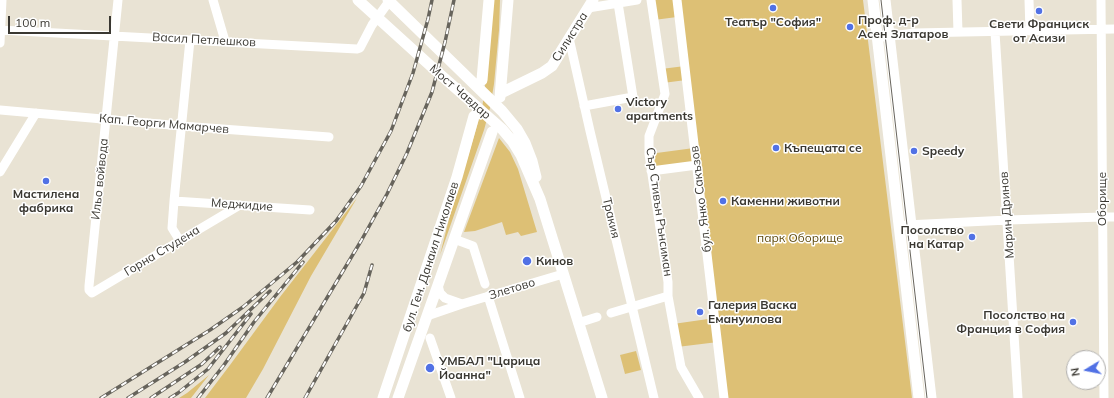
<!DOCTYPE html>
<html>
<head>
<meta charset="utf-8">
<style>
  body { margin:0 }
  #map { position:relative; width:1114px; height:398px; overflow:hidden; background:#e9e3d4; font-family:Mulish,sans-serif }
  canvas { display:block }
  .north { position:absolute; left:1066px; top:350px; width:40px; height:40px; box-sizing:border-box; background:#fff; border:1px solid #b0afad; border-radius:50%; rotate:260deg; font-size:11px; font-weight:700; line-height:16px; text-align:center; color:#3a3832 }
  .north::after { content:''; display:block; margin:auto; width:14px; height:18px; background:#5171e5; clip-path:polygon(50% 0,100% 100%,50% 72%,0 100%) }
  .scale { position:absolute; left:8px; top:16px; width:103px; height:18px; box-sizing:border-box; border:2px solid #3a3832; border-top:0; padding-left:5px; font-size:12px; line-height:14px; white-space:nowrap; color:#3a3832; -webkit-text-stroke:3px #fff; paint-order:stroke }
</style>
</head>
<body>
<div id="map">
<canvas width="1114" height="398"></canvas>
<div class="north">N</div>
<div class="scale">100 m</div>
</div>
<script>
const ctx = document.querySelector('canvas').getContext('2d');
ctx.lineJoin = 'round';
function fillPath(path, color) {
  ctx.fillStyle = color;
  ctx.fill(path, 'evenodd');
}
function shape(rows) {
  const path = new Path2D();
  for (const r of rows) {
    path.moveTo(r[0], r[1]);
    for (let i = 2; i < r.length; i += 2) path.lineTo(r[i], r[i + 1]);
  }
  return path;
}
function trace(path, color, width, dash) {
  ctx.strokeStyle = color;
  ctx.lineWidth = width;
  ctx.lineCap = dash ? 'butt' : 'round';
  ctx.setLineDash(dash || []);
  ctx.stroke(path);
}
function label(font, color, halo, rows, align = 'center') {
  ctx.font = font + ' Mulish,sans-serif';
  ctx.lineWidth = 3;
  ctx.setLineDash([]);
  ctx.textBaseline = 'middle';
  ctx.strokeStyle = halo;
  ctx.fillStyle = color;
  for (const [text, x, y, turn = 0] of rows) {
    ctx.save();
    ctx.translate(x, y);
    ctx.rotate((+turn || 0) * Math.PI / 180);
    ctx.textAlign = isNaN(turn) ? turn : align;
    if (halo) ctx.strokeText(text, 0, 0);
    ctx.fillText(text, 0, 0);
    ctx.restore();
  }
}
fillPath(shape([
  [492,0,500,0,499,30,494,84,490,108,484,130,440,255,450,215,464,170,482,109,486,78],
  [651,0,675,0,677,17,654,20],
  [679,0,863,0,912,398,726,398],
  [685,66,686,80,663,83,661,69],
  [499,138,510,152,518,169,537,232,521,236,518,232,506,235,502,222,475,231,464,232],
  [694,148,697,165,651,171,649,154],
  [357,198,311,276,263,369,246,398,205,398,230,365,280,297],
  [715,318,718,342,677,347,673,324],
  [636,351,641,370,625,374,620,355],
  [209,375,191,398,179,398,187,393]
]), '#ddc075');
trace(shape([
  [118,0,89,286,89,290,92,293,240,205],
  [213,0,225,41],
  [651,0,665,94,649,136,649,154,668,282,668,296,681,367,699,398],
  [677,0,724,398],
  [957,0,958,32],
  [1029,0,1030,31],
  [1101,0,1104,398],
  [588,8,637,0],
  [0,30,357,49,360,48,372,25,390,0],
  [995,32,1018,398],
  [884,37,914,33,1114,29],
  [569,38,590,131,654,398],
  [0,43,2,0],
  [584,106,633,97,618,3],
  [0,110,182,126,329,137],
  [651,171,697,165],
  [0,172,36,113],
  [174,201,310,210],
  [906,225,1008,220,1102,217,1114,217],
  [454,239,473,246,485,284],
  [180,241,172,228,174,201,190,40],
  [438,285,440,293,445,298,462,304],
  [488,296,520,398],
  [611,313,668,296],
  [427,316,462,304,563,274],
  [578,323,597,317],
  [430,338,451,398]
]), '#fff', 9);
trace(shape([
  [358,0,434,69,502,129,513,142,521,155,540,199,602,398],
  [388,0,502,111,517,129,525,143,532,161,536,177],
  [873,0,919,398],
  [885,0,931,398],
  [482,80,489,0],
  [501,93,542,73,552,66,593,0],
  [500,97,508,0],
  [383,398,457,177,474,116],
  [398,398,492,132]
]), '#fff', 11);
trace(shape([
  [881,0,927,398]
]), '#67645c', 1);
const rail = shape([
  [101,398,210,330,243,307,297,262,336,221,361,186,391,131,413,73,428,19,432,0],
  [128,398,185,362,226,333,270,291],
  [151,398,202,364,220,347],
  [170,398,178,393,208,369,251,314],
  [198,398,224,365,254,322,303,262],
  [267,398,361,241,387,194,407,153,432,92,445,42,454,0],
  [305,398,364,293,372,265]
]);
trace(rail, '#67645c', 3.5);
trace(rail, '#fff', 2, [6]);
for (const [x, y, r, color] of [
  [773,8,4,"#5171e5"],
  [1039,11,4,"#5171e5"],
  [850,27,4,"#5171e5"],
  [618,109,4,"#5171e5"],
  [776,148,4,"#5171e5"],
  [914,151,4,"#5171e5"],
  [46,181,4,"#5171e5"],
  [723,201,4,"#5171e5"],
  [972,237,4,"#5171e5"],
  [527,261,5,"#5171e5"],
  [700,312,4,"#5171e5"],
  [1073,322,4,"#5171e5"],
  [430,368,5,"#5171e5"]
]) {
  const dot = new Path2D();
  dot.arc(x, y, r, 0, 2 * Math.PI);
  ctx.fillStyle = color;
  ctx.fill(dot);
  trace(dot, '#fff', 1.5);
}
label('bold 12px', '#3a3832', '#fff', [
  ["Проф. д-р",858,20],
  ["Асен Златаров",858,34],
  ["Театър \"София\"",773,22,"center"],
  ["Свети Франциск",1039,24,"center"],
  ["от Асизи",1039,38,"center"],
  ["Victory",626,102],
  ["apartments",626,116],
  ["Къпещата се",784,148],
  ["Speedy",922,151],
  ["Мастилена",46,194,"center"],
  ["фабрика",46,208,"center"],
  ["Каменни животни",731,201],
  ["Посолство",964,230,"right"],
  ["на Катар",964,244,"right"],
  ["Кинов",536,261],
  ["Галерия Васка",708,305],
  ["Емануилова",708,319],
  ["Посолство на",1065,315,"right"],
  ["Франция в София",1065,329,"right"],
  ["УМБАЛ \"Царица",439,361],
  ["Йоанна\"",439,375]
], 'left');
label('12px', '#3a3832', '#fff', [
  ["Силистра",570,37,-58],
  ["Васил Петлешков",204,40,3],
  ["Мост Чавдар",460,92,41],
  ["Кап. Георги Мамарчев",164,124,5],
  ["Ильо войвода",100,179,-84],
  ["бул. Янко Сакъзов",701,199,-97],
  ["Оборище",1102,199,-90],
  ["Меджидие",242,205,4],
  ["Сър Стивън Рънсиман",659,212,82],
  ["Марин Дринов",1007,215,-94],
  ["Тракия",611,218,77],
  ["Горна Студена",162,251,-31],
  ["бул. Ген. Данаил Николаев",431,257,-72],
  ["Злетово",512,289,-17]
]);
label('12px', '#604c0f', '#fff', [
  ["парк Оборище",800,238]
]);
</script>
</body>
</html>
